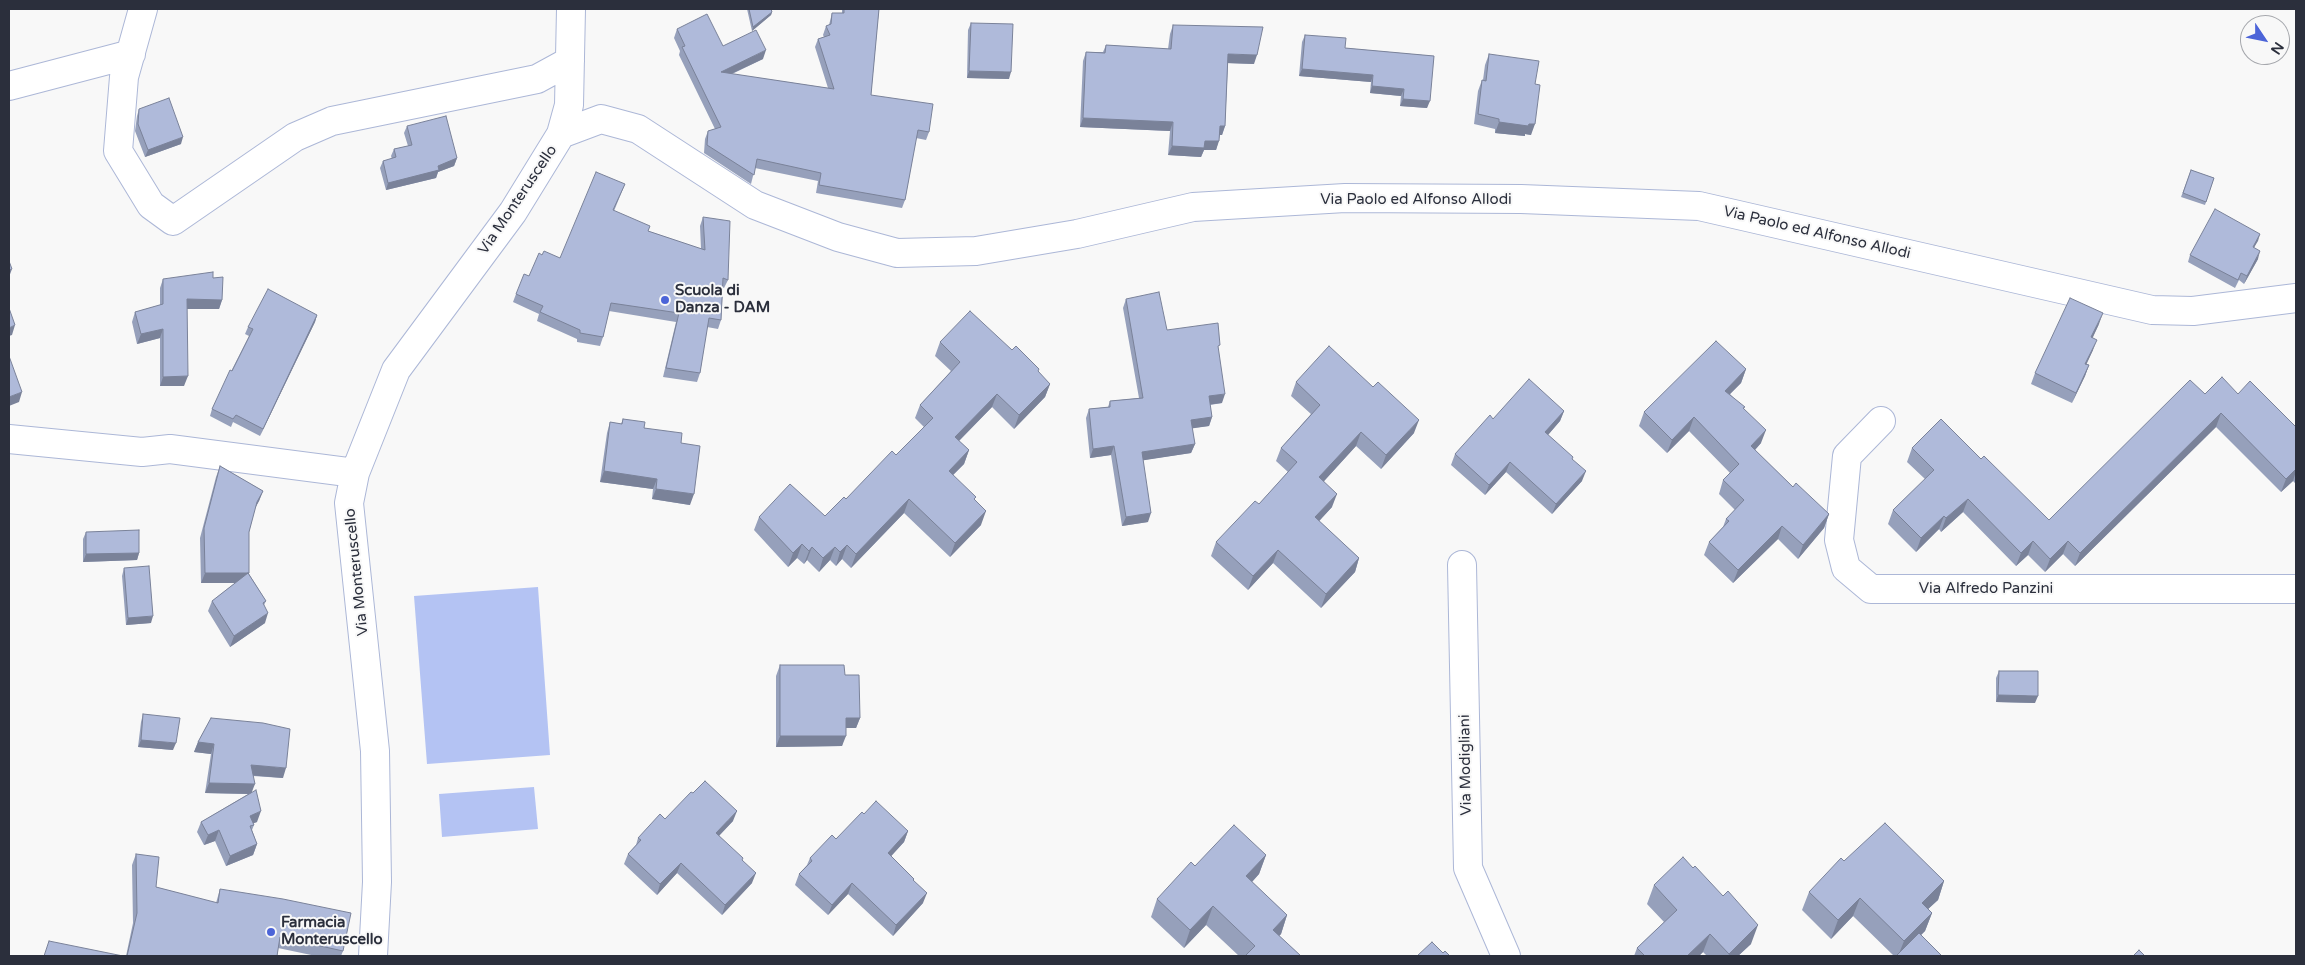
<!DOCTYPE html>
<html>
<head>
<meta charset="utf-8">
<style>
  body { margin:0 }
  #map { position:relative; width:2305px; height:965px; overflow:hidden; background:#f8f8f8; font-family:"Varela Round",sans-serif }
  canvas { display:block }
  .frame { position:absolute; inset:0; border:10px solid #2b2f3c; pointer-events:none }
  .north { position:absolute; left:2240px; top:15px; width:50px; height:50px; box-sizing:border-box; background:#f8f8f8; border:1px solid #a6a8ad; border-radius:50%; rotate:124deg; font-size:14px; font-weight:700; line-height:20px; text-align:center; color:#2b2f3c }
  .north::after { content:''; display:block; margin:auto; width:18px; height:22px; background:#4c64d8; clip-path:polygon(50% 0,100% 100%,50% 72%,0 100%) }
</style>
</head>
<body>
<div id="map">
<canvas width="2305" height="965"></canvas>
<div class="frame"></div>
<div class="north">N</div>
</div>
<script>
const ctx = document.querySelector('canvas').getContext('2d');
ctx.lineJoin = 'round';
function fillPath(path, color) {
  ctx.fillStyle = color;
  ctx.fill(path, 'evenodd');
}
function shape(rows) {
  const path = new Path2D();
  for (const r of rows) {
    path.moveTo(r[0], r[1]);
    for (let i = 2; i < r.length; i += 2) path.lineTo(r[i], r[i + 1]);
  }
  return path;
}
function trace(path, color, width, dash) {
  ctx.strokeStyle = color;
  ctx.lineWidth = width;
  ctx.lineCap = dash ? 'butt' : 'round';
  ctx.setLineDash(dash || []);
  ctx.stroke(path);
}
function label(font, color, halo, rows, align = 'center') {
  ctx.font = font + ' "Varela Round",sans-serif';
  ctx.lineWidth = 4;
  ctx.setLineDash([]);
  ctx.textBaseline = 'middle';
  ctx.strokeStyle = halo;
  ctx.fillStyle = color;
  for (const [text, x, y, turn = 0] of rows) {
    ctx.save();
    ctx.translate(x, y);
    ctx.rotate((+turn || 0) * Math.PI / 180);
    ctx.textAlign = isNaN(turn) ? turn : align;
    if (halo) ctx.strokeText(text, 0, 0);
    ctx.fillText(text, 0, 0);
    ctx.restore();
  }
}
fillPath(shape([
  [538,587,550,755,427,764,414,596],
  [534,787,538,829,442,837,439,794]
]), '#b4c3f3');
const minor = shape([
  [143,9,124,77,118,151,151,205,173,221,295,137,332,121,537,79,570,61],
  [9,86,131,54],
  [561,134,601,119,638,129,755,205,838,237,897,253,976,251,1077,234,1193,207,1345,198,1521,199,1699,206,2152,310,2193,311,2296,298],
  [1881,421,1847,456,1839,540,1846,568,1871,589,2296,589],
  [9,439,142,452,170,449,355,473],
  [1462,565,1468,868,1506,956],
  [373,956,377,882,375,751,349,503,355,473,396,370,513,212,561,134,569,105,571,9]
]);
trace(minor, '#acb7d7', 30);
trace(minor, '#fff', 28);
fillPath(shape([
  [747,9,771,9,772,12,771,15,752,31],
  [842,9,879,9,871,95,929,132,926,140,916,138,905,200,902,208,816,193,818,181,755,168,751,184,704,153,705,139,708,131,715,129,679,55,680,51,674,38,677,29,723,46,763,59,732,74,828,88,815,47,818,39,824,37,823,35,826,26,829,25,832,13,842,13],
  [971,23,1009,79,967,78,968,30],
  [1173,25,1254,64,1228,63,1225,126,1222,135,1220,135,1216,150,1204,150,1201,157,1168,155,1170,131,1080,127,1083,61,1086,52,1103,52,1106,45,1168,49,1170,34],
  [1305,35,1345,48,1434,56,1427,108,1400,106,1401,96,1370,93,1371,82,1299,76,1302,42],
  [1489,54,1535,84,1531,135,1525,134,1525,136,1495,133,1495,129,1474,124,1478,91,1482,80,1483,80,1485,65],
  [139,109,181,144,145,157,135,131,137,116],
  [407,126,457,158,454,166,438,172,436,178,386,190,380,168,383,161,392,159,391,156,394,149,408,146,404,133],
  [2191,170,2214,178,2205,205,2181,197],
  [625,184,614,211,648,231,701,249,700,226,703,217,728,280,724,288,723,288,721,320,718,329,707,327,700,373,697,382,663,377,676,322,609,311,603,337,600,346,577,342,577,339,537,321,539,314,513,302,516,294,529,276,560,258],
  [2260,234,2254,248,2258,259,2244,284,2239,280,2235,288,2188,262,2190,255],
  [213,278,222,300,219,309,187,309,184,386,160,386,160,338,137,344,132,322,135,312,160,305,160,288,163,279],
  [1126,299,1167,330,1218,349,1222,403,1210,405,1212,417,1209,426,1192,428,1195,444,1191,453,1143,460,1148,522,1122,526,1111,455,1090,458,1086,418,1089,409,1108,407,1110,401,1139,398,1123,308],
  [317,315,315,322,260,436,233,422,231,427,210,416,212,409,249,336,245,334,248,327],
  [2099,324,2092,338,2093,350,2086,364,2089,365,2085,376,2072,403,2031,384,2035,373],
  [940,342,1012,350,1038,372,1050,384,1045,397,1014,429,992,407,959,441,969,450,964,464,953,475,975,500,981,525,950,557,904,513,851,568,842,559,836,566,830,560,819,572,807,560,804,564,797,558,788,567,754,530,759,517,825,516,846,499,896,455,924,427,915,418,920,405,951,371,935,356],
  [1746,369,1741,383,1730,394,1744,409,1761,443,1755,450,1793,487,1829,514,1824,528,1798,559,1778,539,1733,583,1704,555,1709,542,1723,527,1726,519,1735,510,1719,494,1723,480,1730,473,1689,431,1667,453,1639,426,1644,412],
  [1296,382,1414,433,1381,469,1356,446,1324,481,1332,507,1319,521,1359,558,1355,572,1321,608,1273,563,1248,590,1211,556,1216,542,1259,504,1288,472,1276,461,1281,448,1311,414,1291,396],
  [2205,394,2238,394,2296,427,2296,484,2293,481,2281,492,2216,427,2075,566,2063,554,2045,572,2028,555,2016,566,1963,512,1941,532,1939,529,1916,552,1888,524,1893,510,1925,479,1907,462,1912,448,1981,459,2049,520],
  [1564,411,1560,421,1548,435,1572,459,1582,481,1552,514,1506,472,1485,495,1451,465,1455,454,1493,419],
  [623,419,681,443,690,505,652,499,653,489,600,482,607,433,610,422,621,424],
  [220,466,263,491,259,501,255,508,249,532,249,574,266,601,264,605,265,623,230,647,208,611,212,601,235,583,201,583,200,538,216,477],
  [86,532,139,553,137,560,83,562,83,539],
  [124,568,151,623,126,625,122,576],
  [780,665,845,675,860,718,856,728,846,728,842,746,776,747,776,676],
  [1999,671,2035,703,1996,702,1996,678],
  [143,714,173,750,138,747,141,722],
  [211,718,283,778,253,776,252,792,257,822,253,823,254,825,252,830,257,844,253,855,226,866,215,841,204,845,197,832,201,822,248,794,205,793,211,754,194,752,198,742],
  [864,814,908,831,904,842,891,856,914,881,923,903,893,936,848,894,828,915,795,885,799,874,807,865,810,858,836,839],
  [665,819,733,821,719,836,742,860,752,883,722,915,677,873,657,895,624,864,628,854,636,845,638,838],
  [136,854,156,887,216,903,220,889,343,951,341,956,316,956,278,948,277,956,126,956,133,923,132,865],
  [1266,855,1259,874,1252,882,1287,915,1281,934,1279,936,1301,956,1239,956,1206,925,1184,948,1151,917,1157,899,1195,866],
  [1844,861,1944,881,1938,900,1928,909,1932,913,1925,931,1921,935,1942,956,1894,956,1853,916,1831,939,1802,910,1809,892],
  [1654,885,1751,944,1738,956,1707,956,1703,952,1699,956,1634,956,1637,948,1664,922,1647,904]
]), '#96a0bb');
fillPath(shape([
  [772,12,771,15,752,31,753,27],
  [766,50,763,59,718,80,721,72],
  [1228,54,1257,55,1254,64,1225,63],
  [1302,69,1373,75,1371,82,1299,76],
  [969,71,1011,72,1009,79,967,78],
  [1372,86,1404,89,1401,96,1370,93],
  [1403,99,1430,101,1427,108,1400,106],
  [1083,118,1173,122,1170,131,1080,127],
  [1499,122,1535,124,1531,135,1525,134,1525,136,1495,133],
  [1220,126,1225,126,1222,135,1217,135],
  [183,137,181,144,145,157,148,150],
  [1205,141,1219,141,1216,150,1204,150,1201,157,1168,155,1172,146],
  [457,158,454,166,438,172,436,178,386,190,388,183],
  [2260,234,2258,241,2250,254,2253,247],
  [2260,251,2258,259,2244,284,2247,276],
  [12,269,9,277,9,270],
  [187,299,222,300,219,309,183,309],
  [2103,313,2099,324,2088,348,2091,337],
  [317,315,315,322,260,436,263,429],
  [15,325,12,335,9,336,9,328],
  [163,329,160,338,137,344,141,334],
  [2097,340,2093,350,2082,374,2085,364],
  [2089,365,2085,376,2072,403,2076,393],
  [1746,369,1741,383,1720,404,1725,391],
  [188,376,184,386,160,386,163,377],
  [1050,384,1045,397,1014,429,1019,415],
  [22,392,19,402,9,406,9,397],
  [997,394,992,407,950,450,955,437],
  [1225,394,1222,403,1206,405,1209,396],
  [1564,411,1560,421,1541,443,1545,432],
  [2221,413,2216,427,2075,566,2080,553],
  [1212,417,1209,426,1188,429,1191,420],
  [1694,417,1689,431,1667,453,1672,440],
  [1419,420,1414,433,1381,469,1386,455],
  [1766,430,1761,443,1746,460,1751,446],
  [1361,432,1356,446,1315,491,1319,477],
  [1195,444,1191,453,1139,461,1142,452],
  [1114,446,1111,455,1090,458,1093,449],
  [969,450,964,464,944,484,949,471],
  [1510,462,1506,472,1485,495,1489,485],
  [2296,469,2296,471,2293,481,2281,492,2286,479],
  [604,471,657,479,653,489,600,482],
  [1586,471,1582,481,1552,514,1556,504],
  [656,489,694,494,690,505,652,499],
  [263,491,259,501,253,512,257,502],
  [1337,494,1332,507,1310,531,1315,517],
  [909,499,904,513,851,568,856,554],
  [1968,499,1963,512,1941,532,1946,518],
  [986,511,981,525,950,557,955,543],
  [1151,513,1148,522,1122,526,1126,517],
  [1829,514,1824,528,1798,559,1803,545],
  [1944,516,1939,529,1916,552,1921,538],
  [1782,526,1778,539,1733,583,1738,570],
  [2033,541,2028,555,2016,566,2021,553],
  [2068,541,2063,554,2045,572,2050,559],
  [802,544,797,558,788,567,793,553],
  [847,545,842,559,836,566,840,552],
  [812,547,807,560,804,564,809,551],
  [835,547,830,560,819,572,823,558],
  [1278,550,1273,563,1248,590,1253,576],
  [139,553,137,560,83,562,86,554],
  [1359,558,1355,572,1321,608,1326,594],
  [205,573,249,573,245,583,201,583],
  [268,613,265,623,230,647,234,636],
  [153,616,151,623,126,625,128,618],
  [1998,695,2038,696,2035,703,1996,702],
  [846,718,860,718,856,728,842,728],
  [780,736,846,736,842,746,776,747],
  [141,740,176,743,173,750,138,747],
  [198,742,214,744,211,754,194,752],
  [251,765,286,768,283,778,247,775],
  [209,783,255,784,251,794,205,793],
  [261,811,257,822,246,826,250,816],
  [737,811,733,821,712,843,716,833],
  [219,830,215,841,204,845,208,835],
  [908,831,904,842,884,864,888,853],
  [257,844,253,855,226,866,230,856],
  [1266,855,1259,874,1240,895,1246,876],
  [681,863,677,873,657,895,660,884],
  [756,873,752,883,722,915,725,905],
  [1944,881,1938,900,1915,921,1922,903],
  [852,883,848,894,828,915,832,905],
  [927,893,923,903,893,936,896,925],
  [1860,898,1853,916,1831,939,1838,920],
  [1213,906,1206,925,1184,948,1190,930],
  [1932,913,1925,931,1900,956,1898,956,1904,941],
  [1287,915,1281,934,1267,949,1273,930],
  [1758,925,1751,944,1738,956,1728,956,1729,954],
  [1710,934,1703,952,1699,956,1687,956]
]), '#7a8299');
const building = shape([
  [749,9,771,9,772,12,753,27,749,9],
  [844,9,879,9,871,95,933,104,929,132,918,130,905,200,819,185,821,173,757,159,754,175,707,145,708,131,721,127,682,47,685,46,677,29,707,14,723,46,756,30,766,50,721,72,834,89,818,39,830,35,826,26,831,24,832,13,844,13,844,9],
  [971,23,1013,24,1011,72,969,71,971,23],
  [1173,25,1263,27,1257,55,1228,54,1225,126,1220,126,1219,141,1205,141,1204,148,1172,146,1173,122,1083,118,1086,52,1105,53,1106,45,1171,49,1173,25],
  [1305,35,1346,38,1345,48,1434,56,1430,101,1403,99,1404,89,1372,86,1373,75,1302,69,1305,35],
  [1489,54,1539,61,1535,84,1540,85,1535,124,1529,124,1528,126,1499,122,1499,119,1478,114,1482,80,1486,81,1489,54],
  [169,98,183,137,148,150,138,124,139,109,169,98],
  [446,116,457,158,438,166,439,170,388,183,383,161,396,157,394,149,412,145,407,126,446,116],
  [2191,170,2214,178,2206,202,2183,193,2191,170],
  [596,172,625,184,613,210,650,226,648,231,705,250,703,217,730,221,728,280,723,278,721,320,709,318,700,373,666,368,679,313,611,303,603,337,580,333,580,330,540,312,543,306,516,294,524,274,529,276,539,253,542,255,544,251,560,258,596,172],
  [2215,209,2260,234,2253,247,2260,251,2247,276,2241,273,2238,280,2190,255,2215,209],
  [9,261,12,269,9,270,9,261],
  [213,272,213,278,223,277,222,300,187,299,188,376,163,377,163,329,141,334,135,312,163,304,163,279,213,272],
  [268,289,317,315,263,429,236,415,233,419,212,409,230,370,232,371,253,329,248,327,268,289],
  [1159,292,1167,330,1218,323,1220,345,1218,346,1225,394,1209,396,1212,417,1191,420,1195,444,1142,452,1151,513,1126,517,1114,446,1093,449,1089,409,1110,407,1110,401,1143,398,1126,299,1159,292],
  [2070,298,2103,313,2091,337,2097,340,2085,364,2089,365,2076,393,2035,373,2070,298],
  [9,308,15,325,9,328,9,308],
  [970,311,1012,350,1016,346,1039,369,1038,371,1050,384,1019,415,997,394,955,437,969,450,949,471,976,497,974,499,986,511,955,543,909,499,856,554,847,545,840,552,835,547,823,558,812,547,809,551,802,544,793,553,759,517,790,484,825,516,844,497,846,499,892,451,896,455,933,418,920,405,960,362,940,342,970,311],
  [1716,341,1746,369,1725,391,1745,407,1743,408,1766,430,1751,446,1793,487,1796,483,1829,514,1803,545,1782,526,1738,570,1709,542,1729,521,1726,519,1744,500,1723,480,1739,464,1694,417,1672,440,1644,412,1716,341],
  [1329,346,1373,387,1378,382,1419,420,1386,455,1361,432,1319,477,1337,494,1315,517,1359,558,1326,594,1278,550,1253,576,1216,542,1255,501,1259,504,1297,462,1281,448,1320,405,1296,382,1329,346],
  [9,356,22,392,9,397,9,356],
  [2222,377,2238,394,2250,381,2296,427,2296,469,2286,479,2221,413,2080,553,2068,541,2050,559,2033,541,2021,553,1968,499,1946,518,1944,516,1921,538,1893,510,1934,470,1912,448,1941,419,1981,459,1984,456,2049,520,2190,380,2205,394,2222,377],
  [1529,379,1564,411,1545,432,1573,457,1572,459,1586,471,1556,504,1510,462,1489,485,1455,454,1490,415,1493,419,1529,379],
  [623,419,645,422,644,428,682,433,681,443,700,446,694,494,656,489,657,479,604,471,610,422,622,424,623,419],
  [220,466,263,491,257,502,249,532,249,573,205,573,204,528,220,466],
  [139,530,139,553,86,554,86,532,139,530],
  [149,566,153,616,128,618,124,568,149,566],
  [248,573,266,601,263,603,268,613,234,636,212,601,248,573],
  [780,665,844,665,845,675,859,675,860,718,846,718,846,736,780,736,780,665],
  [1999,671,2038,671,2038,696,1998,695,1999,671],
  [143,714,180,718,176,743,141,740,143,714],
  [211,718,263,723,290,729,286,768,251,765,255,784,209,783,214,744,198,742,211,718],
  [705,781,737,811,716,833,743,858,742,860,756,873,725,905,681,863,660,884,628,854,641,840,638,838,660,814,665,819,691,792,693,793,705,781],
  [256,790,261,811,250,816,254,825,250,826,257,844,230,856,219,830,208,835,201,822,256,790],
  [876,801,908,831,888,853,914,879,913,880,927,893,896,925,852,883,832,905,799,874,812,861,810,858,832,835,836,839,862,812,864,814,876,801],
  [1885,823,1944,881,1922,903,1932,913,1904,941,1860,898,1838,920,1809,892,1841,858,1844,861,1885,823],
  [1234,825,1266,855,1246,876,1287,915,1273,930,1301,956,1245,956,1255,946,1213,906,1190,930,1157,899,1191,862,1195,866,1234,825],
  [136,854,159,857,156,887,218,903,220,889,283,899,351,913,343,951,280,937,277,956,127,956,137,913,136,854],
  [1683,857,1693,868,1695,866,1723,896,1728,891,1758,925,1729,954,1710,934,1687,956,1645,956,1637,948,1677,910,1654,885,1683,857],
  [1919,933,1942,956,1896,956,1919,933],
  [49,941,123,956,44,956,49,941],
  [1432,942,1443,953,1445,951,1450,956,1417,956,1432,942],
  [2139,950,2145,956,2133,956,2139,950]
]);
fillPath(building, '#afbada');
trace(building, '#7a8299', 1);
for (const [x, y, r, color] of [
  [665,300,5,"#4c64d8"],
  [271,932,5,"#4c64d8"]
]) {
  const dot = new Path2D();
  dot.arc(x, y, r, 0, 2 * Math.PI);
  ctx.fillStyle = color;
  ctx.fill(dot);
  trace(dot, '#f8f8f8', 2);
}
label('15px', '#2b2f3c', '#f8f8f8', [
  ["Via Monteruscello",518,200,-56],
  ["Via Paolo ed Alfonso Allodi",1416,200],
  ["Via Paolo ed Alfonso Allodi",1817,233,13],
  ["Via Monteruscello",357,572,-96],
  ["Via Alfredo Panzini",1986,589],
  ["Via Modigliani",1466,765,-91]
]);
label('bold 15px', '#2b2f3c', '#f8f8f8', [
  ["Scuola di",675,291],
  ["Danza - DAM",675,308],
  ["Farmacia",281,923],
  ["Monteruscello",281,940]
], 'left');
</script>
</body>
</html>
